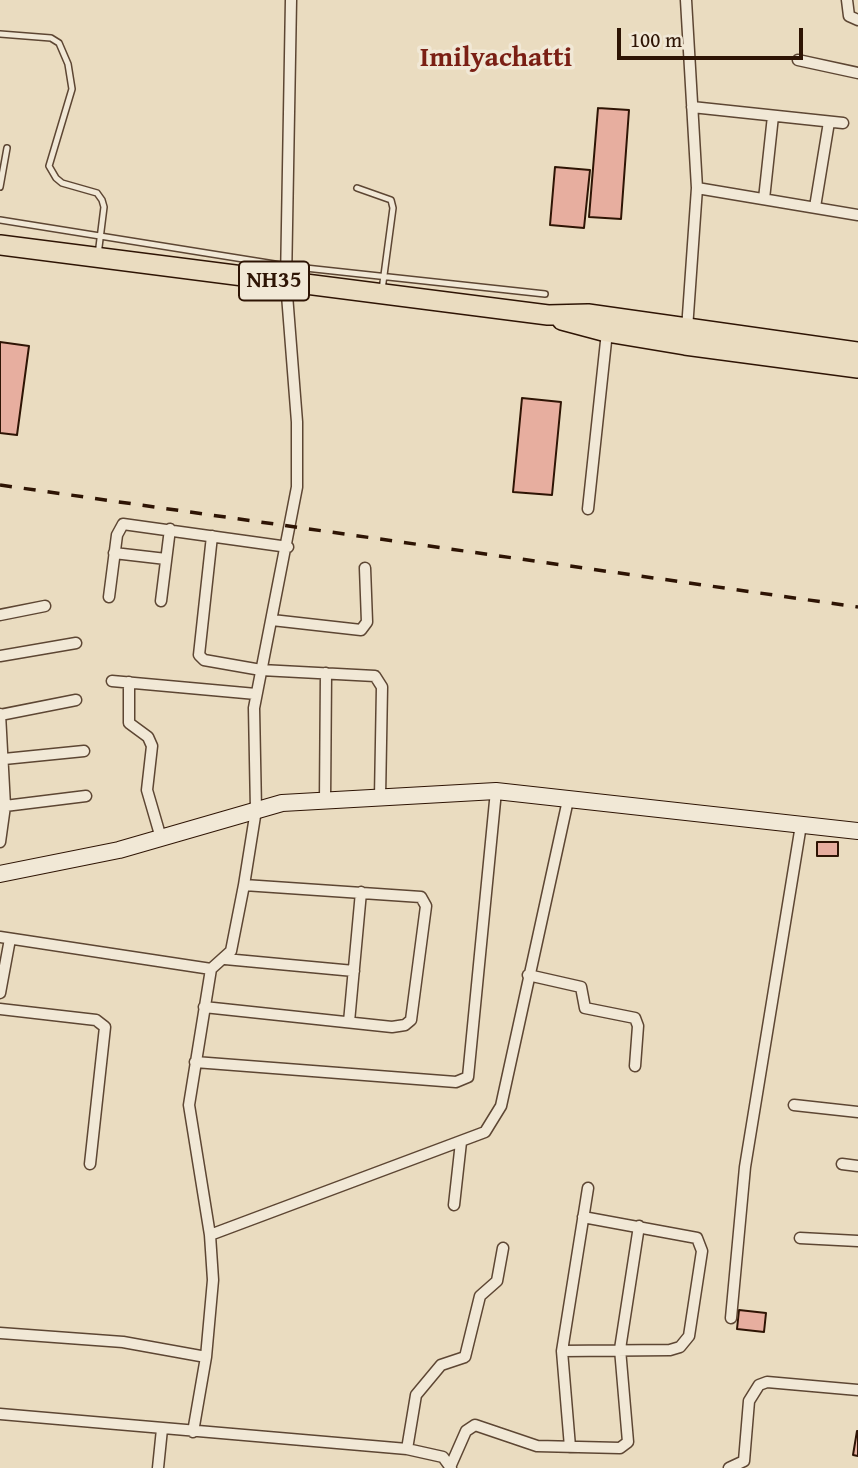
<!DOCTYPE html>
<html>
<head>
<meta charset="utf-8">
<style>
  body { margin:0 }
  #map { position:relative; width:858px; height:1468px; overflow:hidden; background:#eadcc0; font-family:"Gentium Book Plus",serif }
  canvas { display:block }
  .scale { position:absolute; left:617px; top:28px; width:186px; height:32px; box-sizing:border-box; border:4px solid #2e1404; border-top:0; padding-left:9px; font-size:21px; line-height:24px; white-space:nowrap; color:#2e1404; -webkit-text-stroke:5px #f1e8d6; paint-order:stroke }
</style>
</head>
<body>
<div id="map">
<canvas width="858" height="1468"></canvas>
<div class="scale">100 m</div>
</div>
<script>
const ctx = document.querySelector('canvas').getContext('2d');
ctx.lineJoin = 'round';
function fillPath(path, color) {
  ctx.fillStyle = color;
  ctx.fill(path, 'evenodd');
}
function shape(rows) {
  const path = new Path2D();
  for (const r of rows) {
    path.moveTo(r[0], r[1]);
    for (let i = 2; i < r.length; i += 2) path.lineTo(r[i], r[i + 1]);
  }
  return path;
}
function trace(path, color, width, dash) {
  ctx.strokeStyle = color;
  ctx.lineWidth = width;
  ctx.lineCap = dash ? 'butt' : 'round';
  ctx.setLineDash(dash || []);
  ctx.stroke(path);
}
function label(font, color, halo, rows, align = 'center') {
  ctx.font = font + ' "Gentium Book Plus",serif';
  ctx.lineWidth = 7;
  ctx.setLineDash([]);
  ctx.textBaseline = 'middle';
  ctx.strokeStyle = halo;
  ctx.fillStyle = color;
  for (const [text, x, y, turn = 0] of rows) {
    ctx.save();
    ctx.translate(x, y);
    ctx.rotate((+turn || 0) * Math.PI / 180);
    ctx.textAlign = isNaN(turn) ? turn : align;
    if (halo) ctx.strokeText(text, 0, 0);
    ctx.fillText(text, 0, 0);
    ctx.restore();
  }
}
const building = shape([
  [598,108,629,110,621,219,589,217,598,108],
  [555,167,590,170,584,228,550,225,555,167],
  [0,342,29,346,17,435,0,433,0,342],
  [522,398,561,402,552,495,513,492,522,398],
  [817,842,838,842,838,856,817,856,817,842],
  [739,1310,766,1313,764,1332,737,1329,739,1310],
  [857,1431,858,1431,858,1456,853,1455,857,1431]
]);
fillPath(building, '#e7ae9f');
trace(building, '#2e1404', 2);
const lane = shape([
  [0,34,51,38,59,43,68,64,72,89,49,166,56,178,62,183,97,193,102,200,104,207,98,255],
  [0,187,7,148],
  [357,188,391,200,393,208,382,290],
  [0,220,287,266,545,294]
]);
const street = shape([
  [686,0,697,188,687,329],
  [847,0,849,16,858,20],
  [798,60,858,73],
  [692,107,843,123],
  [697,188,858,215],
  [764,199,773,116],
  [815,207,829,122],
  [588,509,607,332],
  [212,536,199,655,204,660,261,670,375,676,382,687,380,797],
  [114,553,166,559],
  [109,597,117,535,123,524,288,547],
  [161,601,170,529],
  [0,615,45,606],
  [272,620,361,630,367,622,365,568],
  [0,656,76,643],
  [112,681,256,694],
  [129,682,129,723,148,737,152,746,147,790,161,838],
  [0,714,5,806,0,842],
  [0,715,76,700],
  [4,759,84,751],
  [325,801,326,673],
  [5,806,86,796],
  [0,937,211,969,189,1105,210,1235,213,1280,206,1357,193,1432],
  [225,959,354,971],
  [211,969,231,951,244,885,256,810,254,708,297,487,297,422,286,282,291,0],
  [528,975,581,987,585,1008,635,1018,638,1026,635,1066],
  [0,993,10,939],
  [204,1007,392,1027,405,1025,411,1020,426,906,421,897,244,885],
  [0,1009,96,1020,105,1027,90,1164],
  [349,1022,361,892],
  [195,1062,456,1082,468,1077,496,791],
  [794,1105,858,1112],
  [842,1164,858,1166],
  [454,1205,461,1142],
  [210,1235,485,1132,501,1106,568,800],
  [800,1238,858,1241],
  [731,1318,745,1167,801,825],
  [0,1333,123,1342,206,1357],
  [562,1351,670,1350,680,1347,689,1336,702,1251,697,1238,583,1217],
  [0,1414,407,1449,443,1457,451,1468],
  [570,1447,562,1351,588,1188],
  [407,1449,416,1395,441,1365,465,1357,480,1296,497,1281,503,1248],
  [451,1465,466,1431,475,1425,537,1446,620,1448,628,1442,620,1349,639,1226],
  [158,1468,162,1429],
  [729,1468,744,1461,749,1401,759,1385,767,1382,858,1390]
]);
const secondary = shape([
  [0,874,119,850,282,803,496,791,858,831]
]);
const highway = shape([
  [0,245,548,315,588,314,858,352],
  [562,320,607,332,685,345,858,368]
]);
trace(lane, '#5d4633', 8);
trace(street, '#5d4633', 13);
trace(secondary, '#2e1404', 18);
trace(highway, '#2e1404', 22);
trace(lane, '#f1e8d6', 5);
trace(street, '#f1e8d6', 10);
trace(secondary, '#f1e8d6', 16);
trace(highway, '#eadcc0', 19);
trace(shape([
  [0,485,858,607]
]), '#2e1404', 3.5, [12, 12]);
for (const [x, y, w] of [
  [274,281,70]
]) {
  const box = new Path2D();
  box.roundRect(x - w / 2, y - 19.5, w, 39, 5);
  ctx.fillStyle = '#f1e8d6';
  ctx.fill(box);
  trace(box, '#2e1404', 2);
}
label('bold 23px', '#2e1404', null, [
  ["NH35",274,281]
]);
label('bold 28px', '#7a1f14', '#f1e8d6', [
  ["Imilyachatti",496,59]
]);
</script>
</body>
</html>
